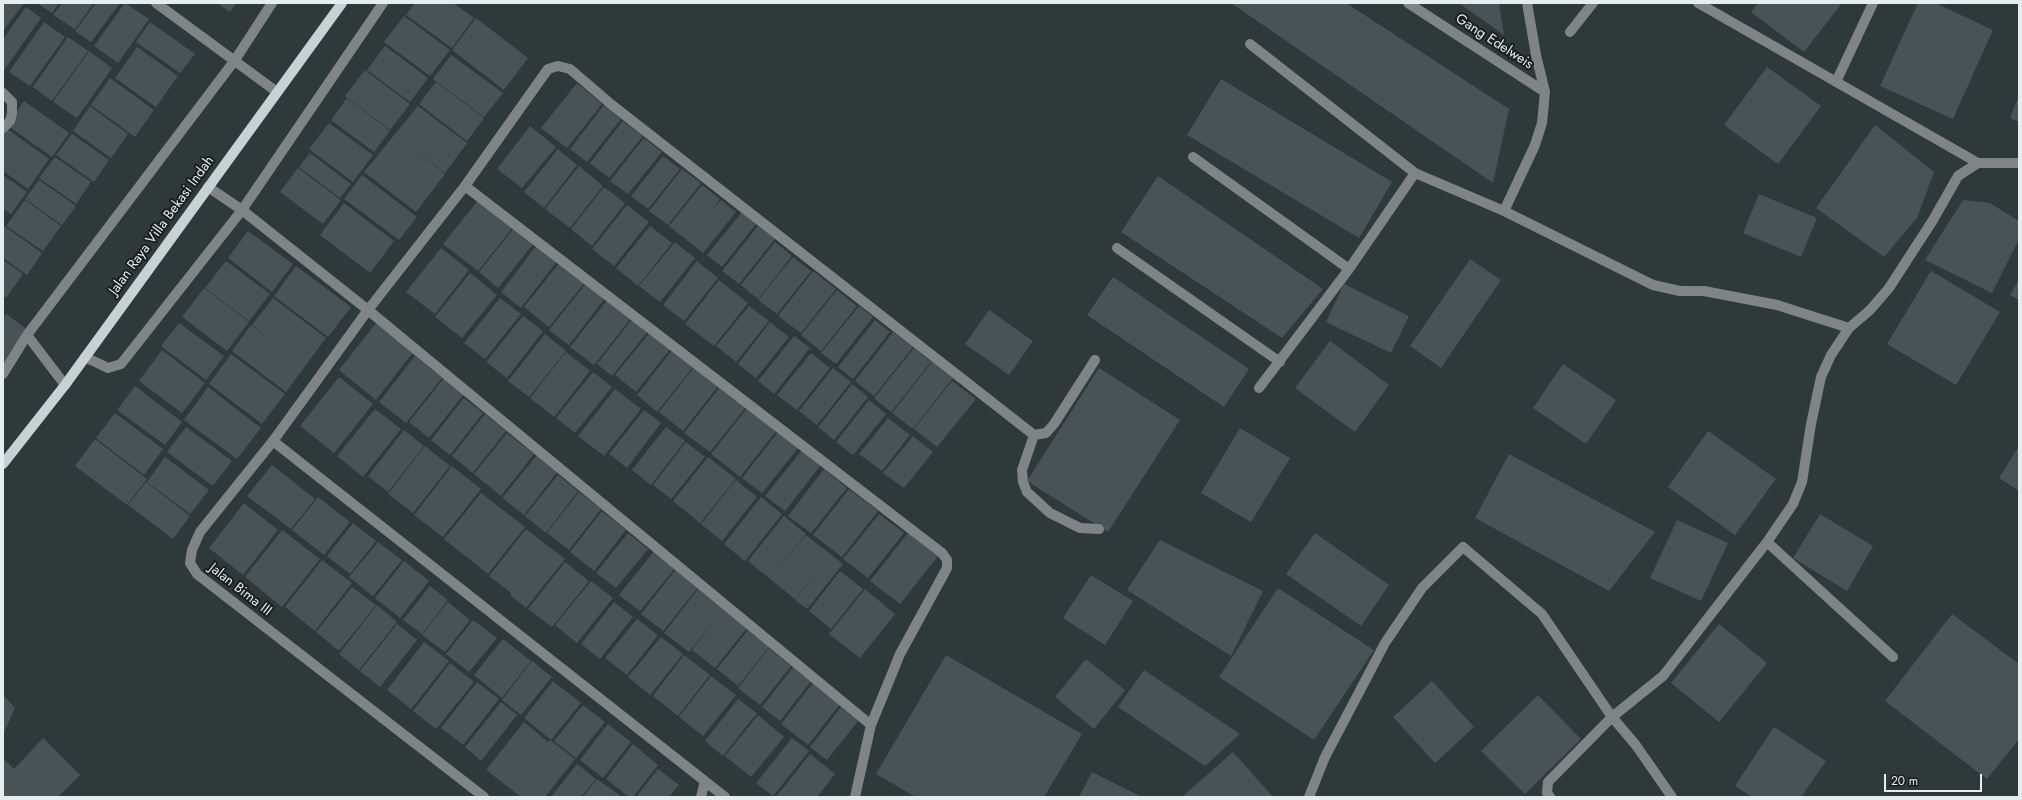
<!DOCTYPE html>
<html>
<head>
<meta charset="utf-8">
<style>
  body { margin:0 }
  #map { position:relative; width:2022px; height:800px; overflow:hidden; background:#2e393c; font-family:Jost,sans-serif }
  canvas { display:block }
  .frame { position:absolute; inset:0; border:4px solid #e6edef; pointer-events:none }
  .scale { position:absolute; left:1884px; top:774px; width:98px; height:18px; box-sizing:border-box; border:2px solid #e6edef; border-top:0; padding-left:5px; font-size:12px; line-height:14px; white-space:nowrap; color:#e6edef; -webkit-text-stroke:3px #1a1f20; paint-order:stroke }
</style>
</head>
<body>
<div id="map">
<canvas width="2022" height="800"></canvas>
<div class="frame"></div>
<div class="scale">20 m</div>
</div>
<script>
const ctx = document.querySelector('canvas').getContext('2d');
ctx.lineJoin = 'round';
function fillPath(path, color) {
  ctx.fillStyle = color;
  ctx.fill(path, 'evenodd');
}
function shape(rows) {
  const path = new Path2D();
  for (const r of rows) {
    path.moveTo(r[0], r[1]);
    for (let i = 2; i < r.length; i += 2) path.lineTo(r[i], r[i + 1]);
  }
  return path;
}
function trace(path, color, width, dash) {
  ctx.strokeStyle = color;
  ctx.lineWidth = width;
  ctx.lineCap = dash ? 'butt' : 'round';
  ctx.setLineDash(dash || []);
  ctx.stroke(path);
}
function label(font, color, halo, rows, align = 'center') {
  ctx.font = font + ' Jost,sans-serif';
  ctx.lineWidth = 4;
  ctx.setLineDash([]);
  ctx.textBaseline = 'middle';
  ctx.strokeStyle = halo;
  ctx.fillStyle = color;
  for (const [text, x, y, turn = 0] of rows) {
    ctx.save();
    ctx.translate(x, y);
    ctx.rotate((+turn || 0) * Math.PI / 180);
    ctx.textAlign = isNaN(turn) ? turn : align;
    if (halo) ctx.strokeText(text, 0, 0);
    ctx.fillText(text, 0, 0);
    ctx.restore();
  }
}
fillPath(shape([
  [3,3,23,4,3,31],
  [37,3,59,3,52,13],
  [62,3,94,3,75,29,53,15],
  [96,3,120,3,91,42,75,31],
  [125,3,149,19,118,63,94,46],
  [217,3,236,3,230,12],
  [415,3,453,3,474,18,452,48,406,15],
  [1231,3,1346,3,1509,109,1493,183],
  [1459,3,1499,3,1504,35],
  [1758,3,1842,3,1804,52,1751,12],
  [1918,3,1935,3,1993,30,1953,119,1880,86],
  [26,7,41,18,4,70,3,39],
  [404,16,450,50,430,76,384,42],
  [476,18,528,58,504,90,452,50],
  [44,22,65,37,30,86,9,72],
  [150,22,195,54,180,73,136,42],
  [68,37,88,51,52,101,33,87],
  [385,46,428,78,410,102,367,70],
  [137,47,178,76,156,107,115,78],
  [89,51,112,68,77,118,53,102],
  [451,55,503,93,484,117,433,79],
  [1767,67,1821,106,1778,164,1724,125],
  [365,70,410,104,390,130,345,96],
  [110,78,154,110,135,137,91,105],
  [1221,79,1392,182,1359,238,1187,135],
  [436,82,484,118,467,141,419,104],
  [577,83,602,104,567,148,541,128],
  [2019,95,2019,122,2010,118],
  [347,98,390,131,374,152,331,120],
  [24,101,69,133,52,157,7,125],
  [604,105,621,119,587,162,570,149],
  [90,106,128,134,111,158,73,131],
  [418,106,467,143,445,173,415,150,445,174,416,212,364,172],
  [623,121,643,136,609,178,590,163],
  [329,123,373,155,353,182,309,149],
  [1875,125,1934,172,1917,218,1884,257,1816,208],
  [530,126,556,147,522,188,497,169],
  [6,128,49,159,28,189,3,171,3,132],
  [72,134,109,160,94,182,56,155],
  [644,138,662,152,628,194,610,181],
  [558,149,577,165,544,208,524,192],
  [310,153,351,184,340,198,299,167],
  [663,156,680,169,648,209,631,196],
  [55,157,91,182,76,204,39,178],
  [579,166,603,186,570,228,545,209],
  [298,168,341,200,323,224,280,192],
  [682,169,701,183,668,225,649,211],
  [3,175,27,192,11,214,3,209],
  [362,175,417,217,399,240,344,199],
  [1158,176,1323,289,1282,338,1121,232],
  [39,180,76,206,62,225,25,199],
  [702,185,720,199,711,211,721,200,736,212,703,253,669,226],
  [604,187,625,203,592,246,571,229],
  [1759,194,1817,218,1801,257,1743,233],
  [480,198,514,226,478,271,443,244],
  [25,200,61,226,43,251,6,226],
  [1963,200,1990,203,2019,221,2019,239,1992,293,1925,260],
  [344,203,394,241,370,273,320,235],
  [627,205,649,222,614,266,592,249],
  [742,212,756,224,722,267,707,255],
  [4,226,42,253,27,275,3,258],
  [650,226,672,243,638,286,616,268],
  [758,226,775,239,739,284,722,271],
  [514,228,534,243,498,288,479,272],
  [248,231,293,264,272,292,228,258],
  [675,242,695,258,660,302,639,286],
  [775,242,792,256,758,299,741,285],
  [537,245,557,261,521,308,501,292],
  [441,248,469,270,435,314,406,292],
  [793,257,811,271,777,314,758,300],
  [1470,259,1501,280,1441,368,1410,346],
  [3,260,23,274,6,298,3,296],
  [226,261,270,294,249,321,205,288],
  [561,261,586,281,549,327,524,307],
  [697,261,718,278,684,321,663,305],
  [296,266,351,307,328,337,274,296],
  [813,271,836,289,801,333,778,316],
  [1931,271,2000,312,1956,385,1887,344],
  [470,273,497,295,462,338,435,317],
  [1113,277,1249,369,1224,407,1087,315],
  [2019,279,2019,300,2010,295],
  [719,280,748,303,714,346,685,324],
  [587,282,606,297,569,345,549,330],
  [1344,284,1409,316,1391,353,1326,322],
  [204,288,249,322,227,351,182,317],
  [837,290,857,306,821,351,801,335],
  [273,298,326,338,286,392,232,351,251,325,283,349,252,325],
  [500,298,521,314,485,359,464,343],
  [608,299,632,317,594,365,570,347],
  [749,306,769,321,736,362,716,346],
  [859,306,873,317,836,364,821,353],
  [989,310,1033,341,1009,375,965,344],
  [6,314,28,330,5,362,3,361,3,319],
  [523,316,543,331,507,378,486,362],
  [633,318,649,330,612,376,597,364],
  [875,320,890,332,853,379,838,367],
  [377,322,414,351,376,400,339,370],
  [770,322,789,337,756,378,738,364],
  [179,323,224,356,206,380,161,346],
  [650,332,671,348,636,392,615,375],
  [893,332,913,347,874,396,855,381],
  [545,334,566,351,529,397,508,381],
  [794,336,810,348,774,394,758,381],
  [1330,341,1389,385,1355,432,1295,388],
  [914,348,931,362,891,412,874,398],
  [162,350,205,383,182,413,139,381],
  [672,350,693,367,657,412,637,395],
  [566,352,590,371,554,417,530,398],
  [811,353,830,368,797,410,777,395],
  [231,354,285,394,262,424,209,384],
  [415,356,442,378,406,423,379,402],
  [932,362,953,378,913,429,892,413],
  [1563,364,1616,400,1586,444,1533,408],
  [695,366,719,385,683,431,659,412],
  [833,368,851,382,817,425,799,411],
  [1099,368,1180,420,1108,532,1027,481],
  [593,372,612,387,575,433,556,418],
  [339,377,373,404,334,453,300,426],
  [444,378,464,394,429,438,409,422],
  [952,381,976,399,937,447,914,429],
  [852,384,868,397,834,440,818,427],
  [135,386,182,422,165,445,117,410],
  [208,387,261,428,237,459,184,420],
  [720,387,746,407,710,452,684,433],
  [615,389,641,409,604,456,578,436],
  [464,398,483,413,450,455,431,440],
  [869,400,886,414,853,455,836,442],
  [748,407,777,430,740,477,711,454],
  [375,409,401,429,363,477,337,456],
  [644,410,661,423,627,468,609,454],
  [115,413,163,449,144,475,96,438],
  [485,414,506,431,473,473,452,456],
  [888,418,910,435,882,471,859,454],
  [186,427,232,461,213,486,167,452],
  [666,427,685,441,651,485,632,470],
  [1240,428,1290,458,1251,522,1201,493],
  [404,430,424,446,388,492,368,476],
  [779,431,799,447,762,493,742,478],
  [1708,431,1776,479,1735,535,1668,487],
  [507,433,534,454,501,496,474,474],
  [913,436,933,452,904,488,883,473],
  [95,439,147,479,127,505,75,466],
  [686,442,705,457,671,499,653,485],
  [425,446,450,466,413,513,388,494],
  [2019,446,2019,491,1999,478],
  [802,450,821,465,785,511,765,496],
  [1509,454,1655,532,1609,591,1475,518],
  [537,455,558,471,524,515,502,498],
  [165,457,209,490,190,514,147,482],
  [708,457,736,479,700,523,673,501],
  [272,465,315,499,291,529,247,496],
  [452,466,481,489,443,537,414,515],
  [824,469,847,488,811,533,788,516],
  [558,475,578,491,546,533,525,516],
  [736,480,757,497,722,541,701,524],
  [146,482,190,516,173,539,128,505],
  [849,489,878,511,842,557,813,535],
  [579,492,601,509,569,550,547,533],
  [481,493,525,527,488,574,444,539],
  [318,497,350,522,324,555,292,530],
  [761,497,782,514,745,561,724,544],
  [244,503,278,530,243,575,209,548],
  [602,511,626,530,594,571,570,552],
  [879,514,904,533,868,578,843,559],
  [1820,514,1873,546,1847,591,1793,558],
  [784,516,806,534,770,579,748,561],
  [1677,520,1728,543,1701,601,1650,578],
  [353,523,376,541,350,574,327,556],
  [526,529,565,559,526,608,510,595,511,593,489,576],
  [282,530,320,559,282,607,245,577],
  [628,533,648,549,616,588,596,573],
  [908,533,938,556,900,604,870,581],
  [1315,533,1389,585,1361,626,1286,574],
  [806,535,843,564,807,609,795,600,825,562,795,599,770,579],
  [1160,540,1263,591,1231,656,1127,590],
  [378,542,402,560,373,596,349,577],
  [654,551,676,567,640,611,619,595],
  [322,560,352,583,315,631,285,607],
  [404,561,429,581,400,618,375,598],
  [565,562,589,581,552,627,528,609],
  [677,568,700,585,663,631,641,614],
  [840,571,863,589,831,629,809,611],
  [1091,575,1133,601,1105,645,1063,618],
  [591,581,613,598,577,643,555,625],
  [430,586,448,600,422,634,403,620],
  [352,587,376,605,339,651,316,632],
  [1278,588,1374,650,1314,740,1219,677],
  [698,589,747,628,715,668,692,650,716,619,689,652,664,633],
  [865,589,895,614,860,658,829,634],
  [448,602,470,620,445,652,422,635],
  [614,602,633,617,600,659,581,644],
  [377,605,397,622,359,670,339,654],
  [1952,614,2019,664,2019,739,1987,779,1885,701],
  [637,619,658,635,627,675,605,658],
  [473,620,497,638,469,672,446,654],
  [397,624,417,640,380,687,360,671],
  [1719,624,1767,663,1719,722,1671,683],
  [748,630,769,647,738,686,717,669],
  [661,637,683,654,650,695,628,677],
  [503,639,531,661,502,698,474,675],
  [424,642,449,661,411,709,387,690],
  [769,648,791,666,760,705,738,688],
  [684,655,710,675,678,716,653,696],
  [946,655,1082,734,1044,797,916,797,876,774],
  [1086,659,1125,690,1094,729,1055,697],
  [532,661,552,677,521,715,502,700],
  [450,663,474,682,436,729,413,711],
  [794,666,812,680,780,721,762,707],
  [1144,670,1240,734,1205,766,1118,707],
  [711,676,736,695,703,736,679,717],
  [553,681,581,703,551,740,524,718],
  [1432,681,1474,727,1435,763,1393,717],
  [477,682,499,699,463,745,441,728],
  [813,683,840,704,808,745,781,724],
  [3,695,15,708,3,735],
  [1538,695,1581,739,1525,794,1481,751],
  [738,699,757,713,723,756,705,741],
  [501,702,517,715,481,761,465,747],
  [583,705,605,722,576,758,554,741],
  [841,707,858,721,827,760,810,747],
  [758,715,784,737,751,777,725,756],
  [524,722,548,742,550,740,575,759,545,797,521,797,486,770],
  [608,724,631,742,603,778,580,760],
  [1774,727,1826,761,1801,797,1752,797,1735,786],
  [43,738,80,775,58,797,3,797,3,758,14,769],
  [792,738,809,751,773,796,756,783],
  [633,744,658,765,633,797,629,797,606,779],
  [1233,752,1273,797,1182,797],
  [810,754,835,774,817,797,776,797],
  [577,764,596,779,581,797,551,797],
  [658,769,679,785,669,797,636,797],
  [1092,772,1142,797,1079,797],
  [597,779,619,795,618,797,583,797]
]), '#475356');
trace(shape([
  [156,3,277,92],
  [1408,3,1545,92],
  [1698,3,1978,163],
  [1570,32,1593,3],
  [1250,44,1415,173,1504,211,1653,285,1680,291,1704,291,1777,305,1849,328],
  [1836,82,1873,3],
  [3,93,12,102,12,113,10,121,3,128],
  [1193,157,1349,269],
  [465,186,942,553,947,560,947,568,900,654,871,725,855,797],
  [208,187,242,210,368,310,871,725],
  [1504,211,1535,145,1542,123,1545,92,1536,55,1527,3],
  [1117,248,1280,362],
  [27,335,65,385],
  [85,357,108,368,121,364,242,210,383,3],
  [3,374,27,335,235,60,272,3],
  [1259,388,1349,269,1415,173],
  [1034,435,1022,470,1023,482,1027,492,1050,513,1080,528,1099,529],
  [273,441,725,797],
  [1767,542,1893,657],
  [484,797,197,574,190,563,192,550,200,532,273,441,368,310,465,186,548,69,558,66,570,69,612,105,1034,435,1046,433,1054,424,1095,360],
  [701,797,705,781],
  [1309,797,1325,757,1385,643,1422,588,1463,547,1542,614,1612,717,1663,676,1767,542,1793,504,1802,482,1811,424,1821,377,1831,355,1849,328,1870,310,1889,288,1933,220,1958,176,1978,163,2019,163],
  [1550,797,1547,793,1548,782,1612,717,1635,744,1672,797]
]), '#7f8586', 10);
trace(shape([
  [3,464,65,385,342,3]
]), '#c7d2d5', 10);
label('14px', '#e6edef', '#1a1f20', [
  ["Gang Edelweis",1494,42,33],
  ["Jalan Raya Villa Bekasi Indah",162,226,-54],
  ["Jalan Bima III",240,590,38]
]);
</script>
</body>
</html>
